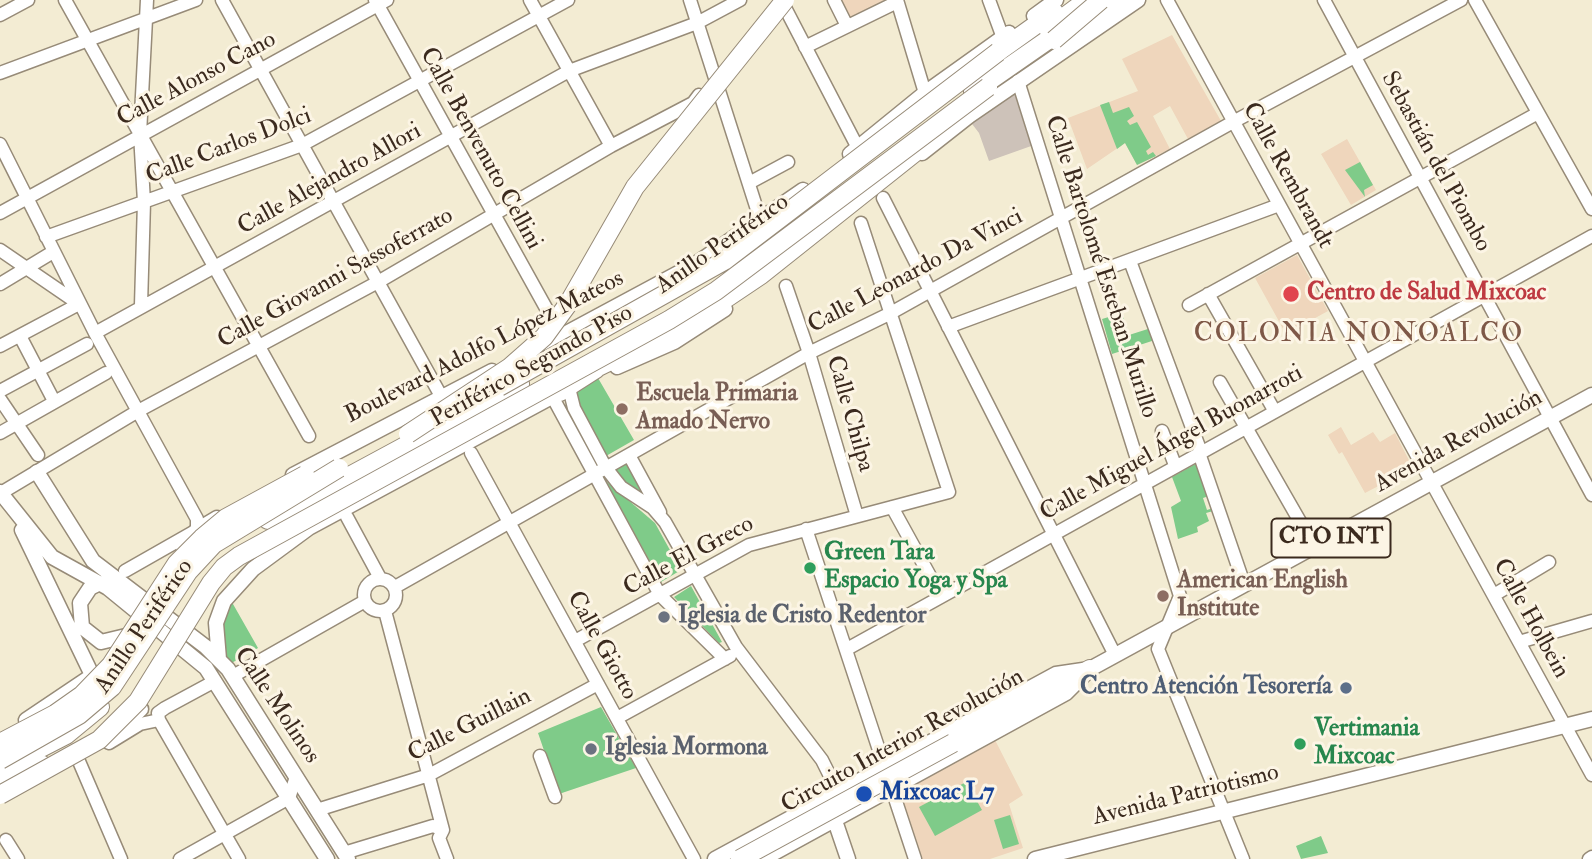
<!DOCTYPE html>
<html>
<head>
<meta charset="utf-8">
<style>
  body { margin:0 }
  canvas { display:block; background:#f3ecd3 }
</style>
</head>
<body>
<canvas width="1592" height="859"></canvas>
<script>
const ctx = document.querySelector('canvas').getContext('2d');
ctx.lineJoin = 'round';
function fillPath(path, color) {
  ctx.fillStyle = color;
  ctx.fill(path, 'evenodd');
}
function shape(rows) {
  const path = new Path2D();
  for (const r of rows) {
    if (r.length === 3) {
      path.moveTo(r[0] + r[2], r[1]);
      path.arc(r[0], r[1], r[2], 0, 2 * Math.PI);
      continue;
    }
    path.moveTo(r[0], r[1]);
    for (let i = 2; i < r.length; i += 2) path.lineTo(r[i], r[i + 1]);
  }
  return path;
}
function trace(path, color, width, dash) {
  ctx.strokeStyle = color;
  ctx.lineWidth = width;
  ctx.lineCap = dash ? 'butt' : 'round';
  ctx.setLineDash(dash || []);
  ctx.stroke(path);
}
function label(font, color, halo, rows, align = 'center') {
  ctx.font = font + ' "IM FELL Double Pica",serif';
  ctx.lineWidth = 6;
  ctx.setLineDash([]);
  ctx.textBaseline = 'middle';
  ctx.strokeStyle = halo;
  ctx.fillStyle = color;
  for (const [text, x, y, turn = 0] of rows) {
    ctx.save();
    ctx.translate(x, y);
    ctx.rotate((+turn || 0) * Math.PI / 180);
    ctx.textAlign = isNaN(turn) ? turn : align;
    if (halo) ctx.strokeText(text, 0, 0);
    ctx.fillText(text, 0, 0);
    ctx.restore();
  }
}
fillPath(shape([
  [839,0,886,0,847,19],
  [1172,35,1221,121,1188,139,1170,106,1153,116,1170,149,1137,165,1125,143,1087,169,1068,118,1138,91,1122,59],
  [1347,139,1376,190,1351,205,1321,154],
  [1297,255,1328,311,1286,334,1255,278],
  [1341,427,1351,445,1373,432,1380,442,1395,433,1413,468,1365,493,1342,452,1339,454,1328,435],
  [994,738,1023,795,1009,804,1023,848,990,859,921,859,897,791]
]), '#efd6bc');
fillPath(shape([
  [1009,92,1016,94,1034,145,989,161,979,133,969,120]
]), '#cdc2b9');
fillPath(shape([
  [1109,102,1113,113,1129,107,1134,116,1127,121,1130,125,1137,122,1151,147,1146,151,1148,155,1153,152,1156,156,1137,165,1125,143,1117,149,1100,105],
  [1360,162,1373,185,1364,190,1365,197,1345,170],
  [1122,313,1129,335,1151,328,1155,340,1112,354,1102,319],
  [598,378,634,440,606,456,578,406,574,391],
  [1201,461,1212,495,1203,498,1207,510,1216,507,1217,510,1206,513,1209,521,1197,527,1198,532,1178,539,1171,507,1181,501,1172,477],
  [628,462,650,505,631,490,614,471],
  [606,481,655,523,681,570,661,582],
  [691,586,722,642,719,643,674,597],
  [229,597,258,648,228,665,221,654,218,624],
  [601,707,636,768,559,794,538,733],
  [966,782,982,810,935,836,919,807],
  [1010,815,1019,844,1003,849,994,820],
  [1321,836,1328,853,1301,859,1296,846]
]), '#7fcb89');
const minor = shape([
  [65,0,309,436],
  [222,0,441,396],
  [375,0,551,317],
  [530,0,611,146],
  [690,0,761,222],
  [781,0,858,148],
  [834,0,847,26],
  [897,0,925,93],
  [989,0,1003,38],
  [1167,0,1592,775],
  [1324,0,1592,495],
  [1475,0,1592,209],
  [0,15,28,0],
  [805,47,897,2],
  [0,73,196,0],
  [1018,81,1180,596,1158,649,1243,859],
  [0,144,95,333,197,519,197,530,125,571],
  [749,183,788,162],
  [883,198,1115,655],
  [0,213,387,0],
  [46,237,302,145,568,0],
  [0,250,79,304,0,346],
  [1130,261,1201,452],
  [0,284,53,252],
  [786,286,809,353,857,516],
  [1208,294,1274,410],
  [141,305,144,202,140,134,147,0],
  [1189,305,1538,113],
  [948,327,1279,205],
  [95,333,569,71,697,23,740,0],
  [20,336,54,401],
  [1220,382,1314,546],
  [569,388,574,408,606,468,621,487,653,508,665,522,736,647,822,760,831,778,828,798],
  [0,391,87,344],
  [552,396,660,595,725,659],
  [0,399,38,455],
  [1162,431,1175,465],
  [0,433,106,373],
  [471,453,694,859],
  [1199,453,1244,584],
  [629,455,660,512],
  [1,493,138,411,378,282,611,146,693,103,699,95],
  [892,507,941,596],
  [347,517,380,578],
  [806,529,915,859],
  [380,595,16],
  [395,587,809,353,889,314,1233,122,1461,0],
  [1494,595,1549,562],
  [385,611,443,830,439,838,447,859],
  [575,641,749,545,949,492,861,223],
  [1519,642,1592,621],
  [847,649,1592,236],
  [233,676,365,601],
  [617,718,730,656],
  [159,720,239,859],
  [159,720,158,713,165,708,215,681],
  [109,743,140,724,159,720],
  [540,756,555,797],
  [78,759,121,859],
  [317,810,429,775,598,684],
  [6,840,18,859],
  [344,853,433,826,443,830],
  [180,859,289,798,296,777],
  [1589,859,1592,857]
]);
const major = shape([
  [1034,16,1056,0],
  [922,153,969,116,1138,0],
  [850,154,925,93,1009,33],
  [535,350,697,263,803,190],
  [617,367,674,342,725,309],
  [37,472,93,561,206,647,228,669,348,859],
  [293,475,492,371],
  [0,492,52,557,108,588,206,668,327,859],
  [22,530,92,675],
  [301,532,570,387],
  [183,547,197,530,217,518],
  [100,583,90,588,80,603,82,627,101,642,126,636],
  [219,659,216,623,224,601,253,569,310,527],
  [26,720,90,677],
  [108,741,141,709],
  [832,812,848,859],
  [715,859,1056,674,1083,670],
  [763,859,1066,693,1090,669,1592,395],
  [1035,859,1592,719]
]);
const highway = shape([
  [1078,26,1117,0],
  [1048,29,1087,0],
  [998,52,1054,12],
  [973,92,1065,28],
  [586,373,694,320,761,275,927,143],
  [560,392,596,369],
  [268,520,520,384],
  [953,743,1090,669],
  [0,769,66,735,100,707],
  [0,784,41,764]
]);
trace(minor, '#978b78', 15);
trace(major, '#978b78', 17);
trace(highway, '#978b78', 20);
trace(minor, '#fff', 12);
trace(major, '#fff', 14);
trace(highway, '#fff', 18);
const highwayBridge = shape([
  [1054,40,1101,0],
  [499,387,724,261,998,52],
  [408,434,510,367,544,337,568,304,635,187,785,0],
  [0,743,55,714,82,695,111,665,177,563,202,538,226,518,305,475],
  [0,760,79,715,112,687,188,572,214,544,339,468],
  [0,795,99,740,138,701,211,583,224,567,239,556,669,320,716,291,988,87],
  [740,859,953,743]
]);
trace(highwayBridge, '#978b78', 20, []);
trace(highwayBridge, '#fff', 18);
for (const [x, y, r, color] of [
  [1291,294,9,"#e0444e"],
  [622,409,7,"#8d6e63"],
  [810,568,7,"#2e9e5b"],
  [1163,596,7,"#8d6e63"],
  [664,617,7,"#6b7280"],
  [1346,688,7,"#5c6f8a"],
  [1300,744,7,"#2e9e5b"],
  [591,749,7,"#6b7280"],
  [864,794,9,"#1a4fb4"]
]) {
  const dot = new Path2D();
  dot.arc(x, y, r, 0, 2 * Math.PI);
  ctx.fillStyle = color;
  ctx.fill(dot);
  trace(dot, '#fcf5e5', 2.5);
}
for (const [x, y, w] of [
  [1331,538,119]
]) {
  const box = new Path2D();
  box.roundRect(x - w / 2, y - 19.5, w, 39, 5);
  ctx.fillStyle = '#fcf5e5';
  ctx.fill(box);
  trace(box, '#3b2a1e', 2);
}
label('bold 23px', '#3b2a1e', null, [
  ["CTO INT",1331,538]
]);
label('24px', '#3b2a1e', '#fcf5e5', [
  ["Calle Alonso Cano",197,80,-28],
  ["Calle Carlos Dolci",229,147,-21],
  ["Calle Benvenuto Cellini",480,149,61],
  ["Sebastián del Piombo",1435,162,61],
  ["Calle Rembrandt",1287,176,61],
  ["Calle Alejandro Allori",330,180,-29],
  ["Anillo Periférico",723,245,-35],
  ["Calle Bartolomé Esteban Murillo",1100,267,72],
  ["Calle Leonardo Da Vinci",916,272,-28],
  ["Calle Giovanni Sassoferrato",336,279,-29],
  ["Boulevard Adolfo López Mateos",485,348,-27],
  ["Periférico Segundo Piso",532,367,-29],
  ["Calle Chilpa",849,414,74],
  ["Avenida Revolución",1459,442,-29],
  ["Calle Miguel Ángel Buonarroti",1172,444,-29],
  ["Calle El Greco",689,557,-28],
  ["Calle Holbein",1530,619,61],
  ["Anillo Periférico",145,627,-56],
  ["Calle Giotto",601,646,61],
  ["Calle Molinos",276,706,56],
  ["Calle Guillain",470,726,-27],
  ["Circuito Interior Revolución",903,742,-29],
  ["Avenida Patriotismo",1186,796,-14]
]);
label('bold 24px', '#be3a42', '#fcf5e5', [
  ["Centro de Salud Mixcoac",1307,294]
], 'left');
label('bold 24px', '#785e54', '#fcf5e5', [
  ["Escuela Primaria",636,395],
  ["Amado Nervo",636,423],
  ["American English",1177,582],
  ["Institute",1177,610]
], 'left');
label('bold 24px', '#27864d', '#fcf5e5', [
  ["Green Tara",824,554],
  ["Espacio Yoga y Spa",824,582],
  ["Vertimania",1314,730],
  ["Mixcoac",1314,758]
], 'left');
label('bold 24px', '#5b616d', '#fcf5e5', [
  ["Iglesia de Cristo Redentor",678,617],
  ["Iglesia Mormona",605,749]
], 'left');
label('bold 24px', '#4e5e75', '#fcf5e5', [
  ["Centro Atención Tesorería",1332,688]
], 'right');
label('bold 24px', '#164399', '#fcf5e5', [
  ["Mixcoac L7",880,794]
], 'left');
ctx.letterSpacing = '2px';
label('26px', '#7e5847', '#fcf5e5', [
  ["COLONIA NONOALCO",1359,335]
]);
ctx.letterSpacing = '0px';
</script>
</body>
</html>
